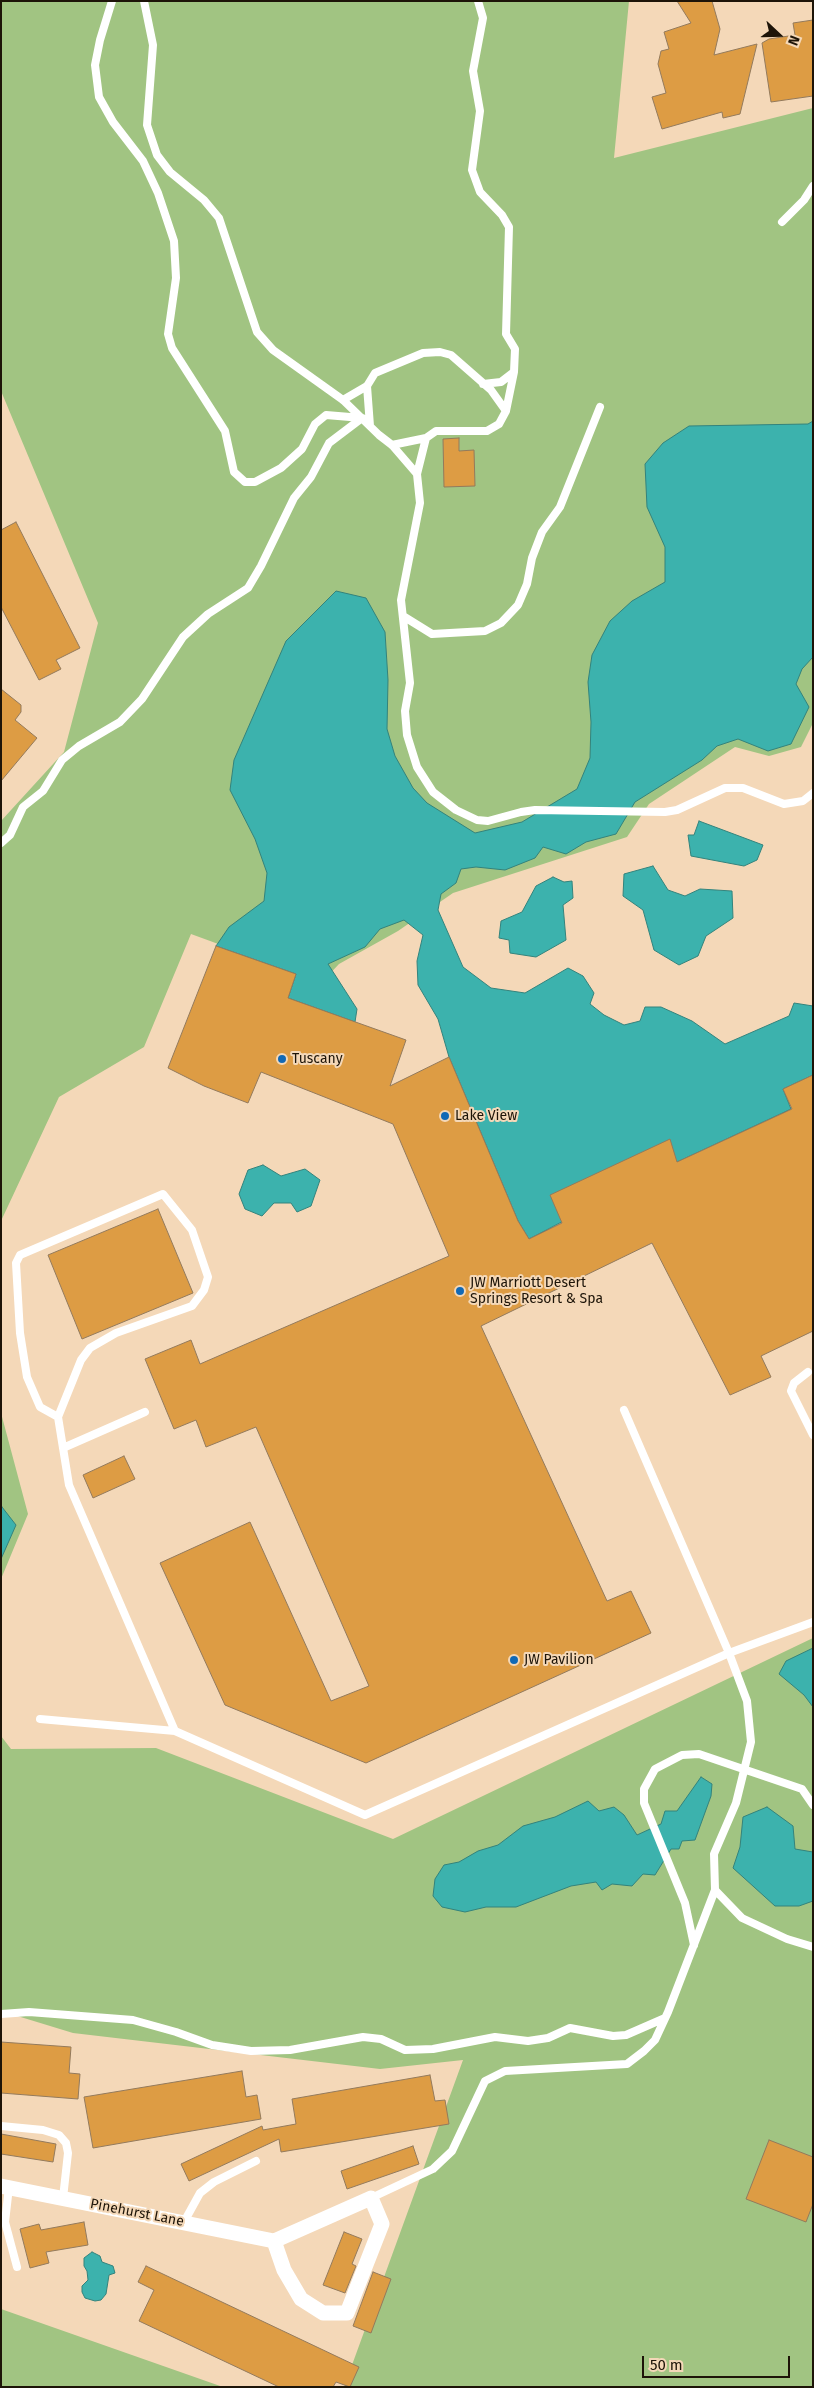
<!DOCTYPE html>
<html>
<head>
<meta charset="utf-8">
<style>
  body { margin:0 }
  #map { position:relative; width:814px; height:2388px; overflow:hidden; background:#f4d8b8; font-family:"Fira Sans",sans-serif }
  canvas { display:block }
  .frame { position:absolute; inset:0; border:2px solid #1d1408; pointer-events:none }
  .north { position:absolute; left:754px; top:10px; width:50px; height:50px; -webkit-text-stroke:4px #f4d8b8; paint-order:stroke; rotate:111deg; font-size:14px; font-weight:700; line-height:20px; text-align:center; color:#1d1408 }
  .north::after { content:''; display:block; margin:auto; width:18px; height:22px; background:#1d1408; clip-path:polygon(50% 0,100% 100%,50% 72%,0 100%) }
  .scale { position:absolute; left:642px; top:2356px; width:148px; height:22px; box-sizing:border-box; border:2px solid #1d1408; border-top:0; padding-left:6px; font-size:15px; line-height:18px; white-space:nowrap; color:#1d1408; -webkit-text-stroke:4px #f4d8b8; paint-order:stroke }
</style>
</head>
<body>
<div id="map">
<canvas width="814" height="2388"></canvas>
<div class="frame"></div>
<div class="north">N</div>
<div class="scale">50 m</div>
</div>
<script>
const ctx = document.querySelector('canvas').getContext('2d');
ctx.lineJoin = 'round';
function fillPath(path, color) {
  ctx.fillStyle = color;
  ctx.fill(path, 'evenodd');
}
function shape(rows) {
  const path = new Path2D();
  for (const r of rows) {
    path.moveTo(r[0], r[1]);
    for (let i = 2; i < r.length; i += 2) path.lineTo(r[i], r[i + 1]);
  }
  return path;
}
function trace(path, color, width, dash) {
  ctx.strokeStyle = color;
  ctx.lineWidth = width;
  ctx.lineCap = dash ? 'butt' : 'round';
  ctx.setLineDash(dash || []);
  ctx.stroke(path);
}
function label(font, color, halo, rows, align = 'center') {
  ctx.font = font + ' "Fira Sans",sans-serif';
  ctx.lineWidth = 4;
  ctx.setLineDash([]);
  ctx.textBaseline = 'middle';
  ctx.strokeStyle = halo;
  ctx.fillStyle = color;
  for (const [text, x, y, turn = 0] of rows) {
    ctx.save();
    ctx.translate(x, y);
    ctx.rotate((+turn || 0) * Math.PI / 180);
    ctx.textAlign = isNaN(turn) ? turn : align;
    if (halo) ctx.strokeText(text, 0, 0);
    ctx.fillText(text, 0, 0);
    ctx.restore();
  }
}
fillPath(shape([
  [1,1,629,1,614,158,813,108,813,723,801,747,769,756,735,747,649,804,627,837,453,893,398,931,339,964,322,982,191,934,144,1047,59,1097,1,1221,1,821,64,752,98,623,1,391],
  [1,1413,28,1514,1,1579],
  [813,1638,813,2387,344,2387,463,2060,380,2069,73,2033,1,2011,1,1736,11,1749,156,1748,393,1839],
  [1,2309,223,2387,1,2387]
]), '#a1c482');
const water = shape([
  [813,421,813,657,802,669,796,684,809,707,791,744,768,751,738,739,717,746,702,760,635,802,616,834,586,842,566,854,543,847,535,858,505,870,476,867,461,869,456,883,441,894,438,910,463,967,491,988,525,993,568,968,583,976,594,993,590,1004,604,1015,624,1025,640,1021,645,1007,661,1007,692,1021,725,1044,789,1016,794,1003,813,1006,813,1075,783,1089,791,1109,677,1162,529,1239,518,1221,449,1057,438,1019,418,985,417,961,423,935,404,920,380,929,365,947,328,964,357,1009,355,1022,288,998,296,974,216,946,229,927,264,901,267,873,255,839,230,790,234,760,286,641,336,591,366,598,385,632,388,680,387,729,395,756,413,788,427,803,475,833,522,822,577,789,590,758,591,722,588,682,592,655,610,621,632,601,665,582,665,547,647,507,645,464,663,443,689,426,808,424,813,421],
  [699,821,763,845,757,860,744,866,691,856,688,835,694,835,699,821],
  [653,866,668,890,685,896,700,889,732,891,733,918,706,936,698,956,679,965,654,950,643,910,623,896,624,874,653,866],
  [553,877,564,882,572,881,573,898,563,905,566,940,536,957,510,953,509,940,499,938,501,921,522,912,536,886,553,877],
  [263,1165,281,1176,305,1169,320,1180,311,1206,297,1212,291,1203,274,1203,262,1216,245,1209,239,1194,248,1170,263,1165],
  [2,1507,16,1525,1,1559,1,1509,2,1507],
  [813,1648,813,1707,804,1695,779,1674,786,1661,813,1648],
  [701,1777,712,1784,711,1796,695,1840,682,1841,679,1849,671,1849,655,1875,643,1874,632,1886,612,1884,602,1890,596,1882,571,1886,516,1907,486,1907,465,1912,442,1907,433,1896,435,1879,444,1865,459,1862,478,1851,498,1845,523,1826,555,1817,588,1801,599,1811,614,1807,624,1815,637,1835,661,1824,665,1811,677,1811,701,1777],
  [767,1807,793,1826,795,1849,813,1852,813,1901,799,1906,775,1906,733,1868,740,1847,743,1817,767,1807],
  [92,2252,100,2256,102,2262,113,2266,115,2273,109,2275,106,2294,101,2300,95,2301,85,2298,82,2292,82,2286,88,2280,87,2271,84,2266,84,2258,92,2252]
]);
fillPath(water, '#3cb2ad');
trace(water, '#33837c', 1);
const building = shape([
  [677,1,712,1,720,29,714,55,757,44,740,114,723,118,722,112,662,129,652,97,666,93,658,64,661,51,669,49,664,32,691,23,677,1],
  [813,20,813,96,771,102,762,43,769,39,795,35,793,23,813,20],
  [459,438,459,451,474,450,475,486,444,487,443,439,459,438],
  [16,522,80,648,56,660,61,669,39,680,1,607,1,530,16,522],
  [1,689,21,705,21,712,15,720,37,738,1,781,1,689],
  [216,946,296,974,288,998,406,1040,390,1086,449,1057,518,1221,529,1239,562,1223,550,1195,670,1139,677,1162,792,1109,783,1089,813,1075,813,1331,761,1356,771,1377,730,1395,652,1243,481,1326,607,1601,631,1591,651,1633,366,1763,225,1705,160,1563,250,1522,331,1701,369,1686,256,1427,206,1447,196,1420,174,1429,145,1359,191,1340,200,1364,449,1256,393,1124,261,1072,248,1103,204,1086,168,1068,216,946],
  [158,1209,193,1293,82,1339,48,1255,158,1209],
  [124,1456,135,1479,93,1498,83,1475,124,1456],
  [1,2042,71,2047,69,2073,80,2074,78,2099,1,2093,1,2042],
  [242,2071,246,2097,257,2095,261,2119,93,2148,84,2097,242,2071],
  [430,2075,435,2101,445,2100,449,2124,281,2152,279,2139,189,2181,181,2164,262,2126,263,2130,296,2124,292,2099,430,2075],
  [1,2134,56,2144,53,2162,1,2154,1,2134],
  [769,2140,813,2157,813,2204,806,2222,746,2199,769,2140],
  [413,2146,419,2164,347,2189,341,2171,413,2146],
  [84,2222,88,2245,46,2252,49,2263,30,2268,20,2229,39,2224,41,2230,84,2222],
  [344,2232,362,2239,352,2264,356,2266,345,2293,323,2285,344,2232],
  [146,2266,359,2367,350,2387,336,2382,333,2387,279,2387,139,2321,154,2290,138,2282,146,2266],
  [373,2272,391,2279,371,2333,353,2326,373,2272]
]);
fillPath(building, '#dd9c44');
trace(building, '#937a5c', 1);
trace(shape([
  [112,1,100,40,95,65,99,97,113,122,143,161,158,193,174,241,176,278,168,334,172,348,225,431,234,472,245,482,255,482,281,468,302,449,315,424,326,415,362,418],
  [144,1,153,45,147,125,157,155,170,172,204,200,219,218,257,332,273,350,343,400,379,435,392,445,417,474,420,503,401,600,410,683,405,711,407,735,417,767,433,792,456,810,477,820,488,821,521,812,535,810,665,812,677,810,725,788,743,788,784,804,803,801,813,793],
  [478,1,483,18,473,71,480,111,472,170,480,192,502,215,509,227,506,334,515,349,514,372,501,382,483,384],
  [782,222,804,200,813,186],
  [367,386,370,426],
  [343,400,367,386,375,373,423,353,440,352,451,355,491,390,506,411,499,424,487,431,436,431,426,438,392,445],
  [506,411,514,372],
  [417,474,426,438],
  [403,616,432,634,485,631,501,623,518,605,527,584,532,558,542,532,560,507,600,407],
  [1,843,10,835,23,807,43,791,62,760,79,746,120,722,142,699,183,637,208,614,248,588,261,566,294,498,311,477,329,443,362,418],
  [808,1372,794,1383,791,1391,813,1435],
  [624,1410,729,1653,747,1701,751,1742,736,1803,714,1854,715,1890,742,1918,787,1939,813,1947],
  [58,1417,40,1407,27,1377,20,1333,16,1263,20,1255,163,1194,192,1230,208,1277,204,1290,192,1306,116,1333,90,1348,81,1360,58,1417,69,1485,175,1731,365,1815,729,1653,813,1622],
  [63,1448,145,1412],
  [40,1719,175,1731],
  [694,1945,685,1903,644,1803,644,1789,655,1769,682,1755,699,1754,802,1789,813,1805],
  [1,2014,29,2012,133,2020,176,2032,212,2045,251,2051,290,2050,363,2037,381,2039,405,2050,433,2049,495,2037,528,2041,548,2038,570,2028,613,2036,626,2035,665,2018],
  [1,2126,43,2130,59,2135,66,2143,68,2153,63,2198],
  [9,2187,5,2222,17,2267],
  [371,2198,433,2169,452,2151,485,2081,505,2071,627,2064,644,2051,655,2040,668,2012,715,1890],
  [184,2222,200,2193,214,2182,256,2161]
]), '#fff', 8);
trace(shape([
  [1,2186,274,2241,371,2198,382,2224,347,2313,323,2313,301,2299,284,2270,274,2241]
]), '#fff', 15);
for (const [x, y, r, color] of [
  [282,1059,5,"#1169b6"],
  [445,1116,5,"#1169b6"],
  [460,1291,5,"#1169b6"],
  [514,1660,5,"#1169b6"]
]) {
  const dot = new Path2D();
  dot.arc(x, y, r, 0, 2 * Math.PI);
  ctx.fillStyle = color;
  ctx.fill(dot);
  trace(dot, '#f4d8b8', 2);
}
label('14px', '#1d1408', '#f4d8b8', [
  ["Tuscany",292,1059],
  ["Lake View",455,1116],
  ["JW Marriott Desert",470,1283],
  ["Springs Resort & Spa",470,1299],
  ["JW Pavilion",524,1660]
], 'left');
label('14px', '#1d1408', '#f4d8b8', [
  ["Pinehurst Lane",137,2213,11]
]);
</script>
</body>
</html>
